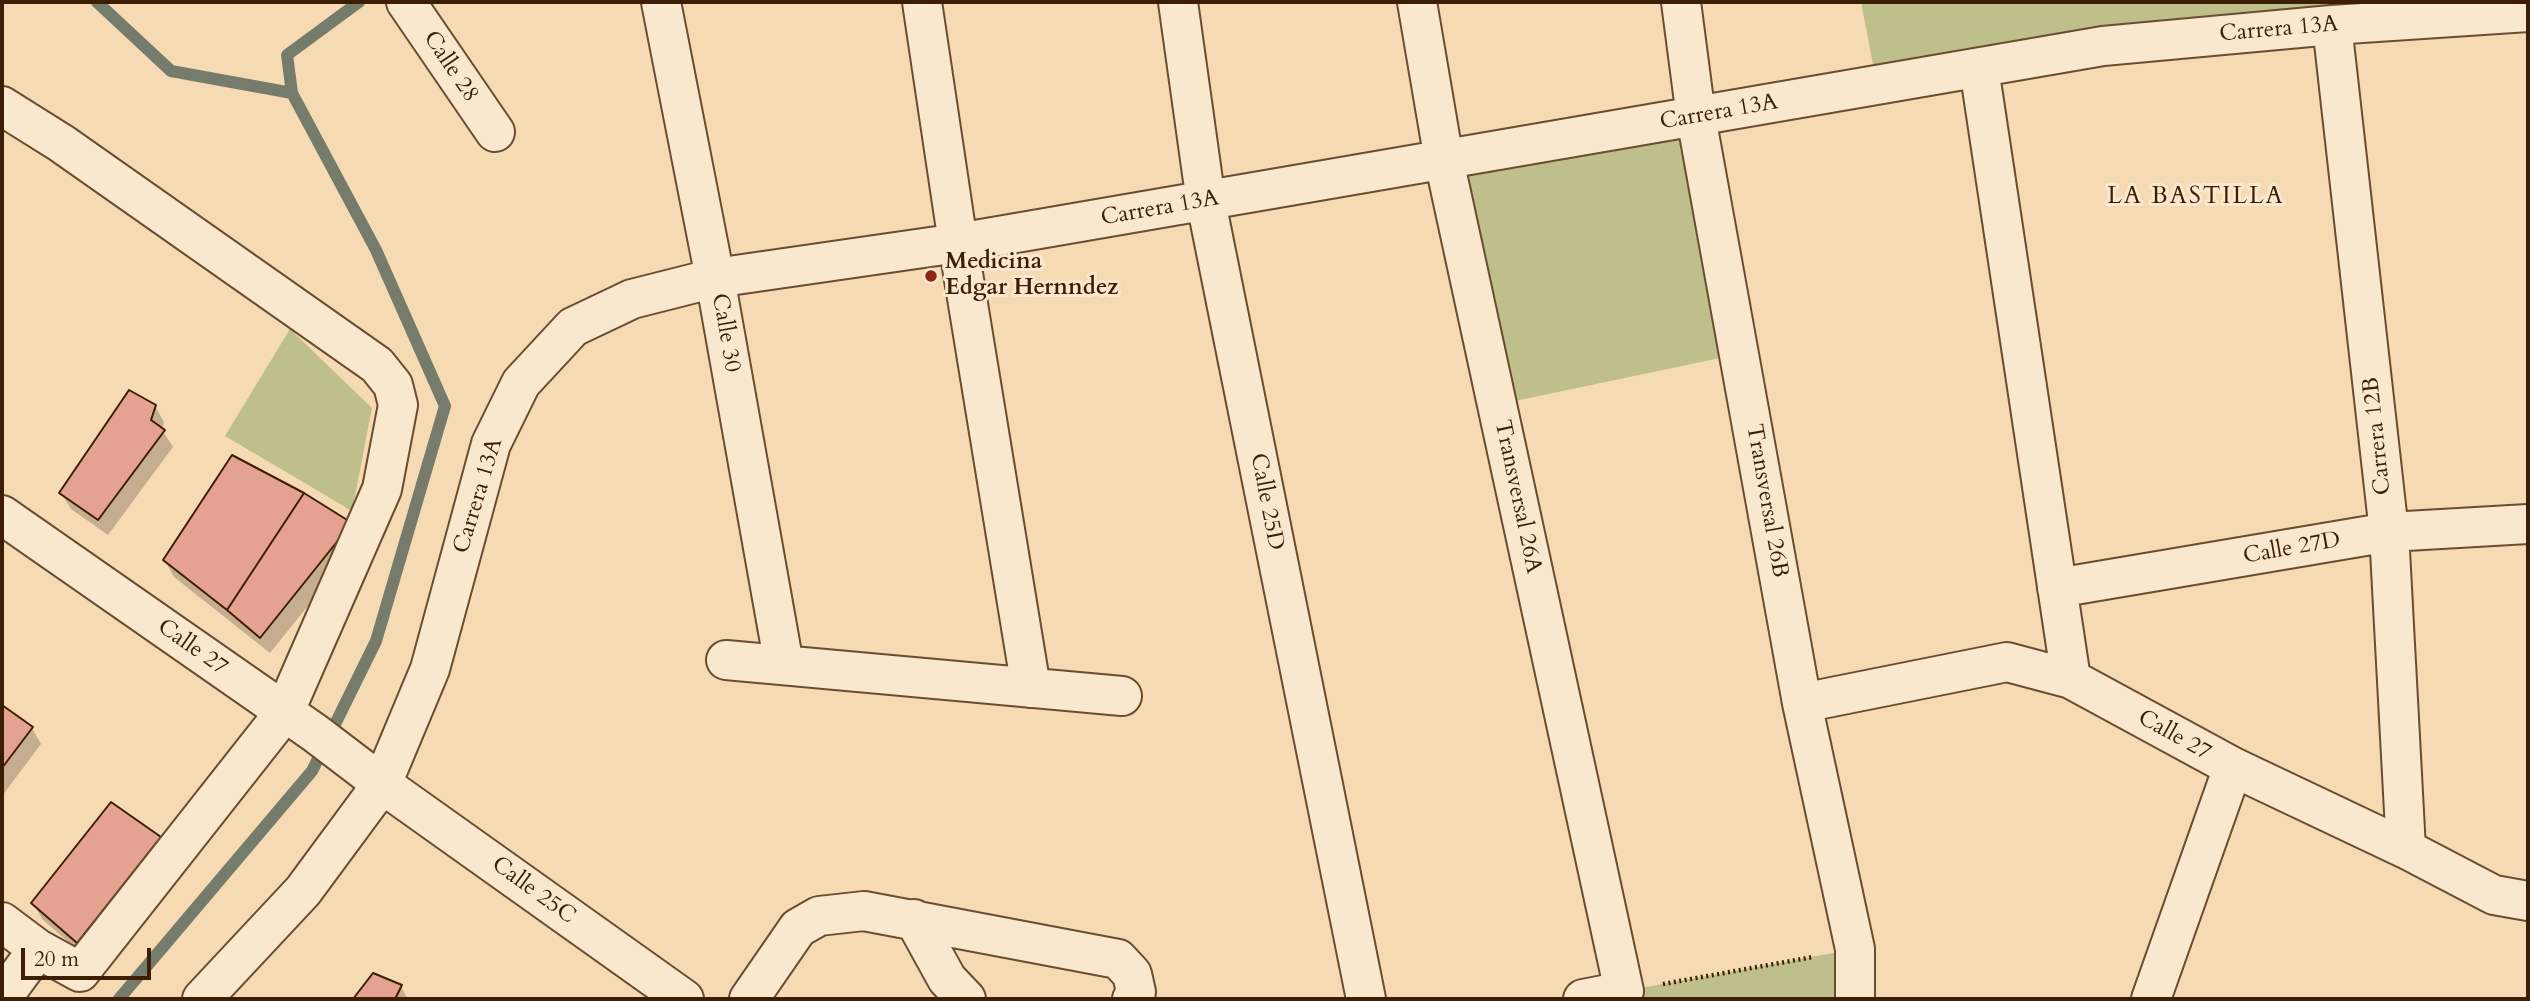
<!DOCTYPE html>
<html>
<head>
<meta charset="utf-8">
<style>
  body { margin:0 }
  #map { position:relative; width:2530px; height:1001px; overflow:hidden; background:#f6dab3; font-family:Cardo,serif }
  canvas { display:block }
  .frame { position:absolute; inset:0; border:4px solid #3c1e05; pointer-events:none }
  .scale { position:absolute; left:21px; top:948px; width:130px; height:32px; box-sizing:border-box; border:4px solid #3c1e05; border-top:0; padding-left:9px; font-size:21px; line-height:24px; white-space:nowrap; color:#3c1e05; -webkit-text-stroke:5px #f9e7ce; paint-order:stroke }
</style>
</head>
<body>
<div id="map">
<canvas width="2530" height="1001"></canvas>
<div class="frame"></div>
<div class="scale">20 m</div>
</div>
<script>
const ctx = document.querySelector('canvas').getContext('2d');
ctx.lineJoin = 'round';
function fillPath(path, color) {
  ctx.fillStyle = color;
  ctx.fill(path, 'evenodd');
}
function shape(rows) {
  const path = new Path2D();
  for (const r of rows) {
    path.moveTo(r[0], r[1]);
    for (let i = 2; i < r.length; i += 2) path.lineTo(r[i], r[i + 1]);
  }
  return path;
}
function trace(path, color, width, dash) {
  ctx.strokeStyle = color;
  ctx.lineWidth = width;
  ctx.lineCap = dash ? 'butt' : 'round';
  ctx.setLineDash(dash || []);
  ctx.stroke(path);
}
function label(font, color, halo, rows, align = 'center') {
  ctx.font = font + ' Cardo,serif';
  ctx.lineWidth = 6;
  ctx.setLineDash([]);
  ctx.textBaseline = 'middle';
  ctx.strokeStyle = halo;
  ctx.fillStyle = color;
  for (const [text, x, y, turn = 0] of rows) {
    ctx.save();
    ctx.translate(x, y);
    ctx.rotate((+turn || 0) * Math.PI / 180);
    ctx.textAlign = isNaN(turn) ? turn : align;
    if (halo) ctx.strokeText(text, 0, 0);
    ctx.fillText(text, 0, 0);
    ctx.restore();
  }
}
fillPath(shape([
  [1861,2,2528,2,1877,85],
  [1696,117,1739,354,1496,405,1444,160],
  [290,329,372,408,352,511,225,436],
  [1855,949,1853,999,1635,999,1624,991]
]), '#bebf8b');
fillPath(shape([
  [155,406,164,422,162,430,173,447,108,535,71,509,61,493],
  [233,457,360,541,270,653,174,577,165,561],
  [2,707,32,728,41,744,2,796],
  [160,839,169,855,87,958,42,919,33,903],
  [373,975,401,987,408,999,355,999]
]), '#0003');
trace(shape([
  [97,2,171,71,292,93],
  [119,999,312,771,376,641,445,406,376,250,292,93,287,55,359,2]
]), '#767c6b', 12);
const building = shape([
  [129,390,156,405,151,420,165,430,98,520,59,493,129,390],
  [232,455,304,493,227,610,163,560,232,455],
  [304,493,352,523,260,638,227,610,304,493],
  [2,705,33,727,2,768,2,705],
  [111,802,161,837,77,943,31,903,111,802],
  [373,973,402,985,395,999,353,999,373,973]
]);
fillPath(building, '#e5a291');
trace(building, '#3c1e05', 2);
const minor = shape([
  [406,2,495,132],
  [661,2,715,278,784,665],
  [922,2,958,243,1031,688],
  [1178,2,1206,202,1366,999],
  [1417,2,1444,160,1624,991],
  [1681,2,1696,117,1802,703,1855,949,1855,999],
  [2332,25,2389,532,2406,849],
  [1979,68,2071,679],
  [2,106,61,143,377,365,393,385,398,405,382,489,284,713,80,972,38,949,2,922],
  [2,515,315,733,382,784,684,999],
  [2057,588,2389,532,2528,524],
  [726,660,1122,696],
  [1802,703,2007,662,2071,679,2233,767,2406,849,2494,895,2528,901],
  [914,919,947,979,966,999],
  [2,998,38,949],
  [202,999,303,891,382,784,430,669,491,444,521,383,573,327,632,299,715,278,958,243,2103,46,2332,25,2528,12],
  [749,999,798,928,819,916,864,911,1118,959,1132,974,1136,992,1132,999],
  [1583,999,1624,991],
  [2151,999,2233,767]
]);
trace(minor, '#6a4d30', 42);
trace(shape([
  [1663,984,1813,957]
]), '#3c1e05', 4.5, [2, 3.5]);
trace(minor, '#f9e7ce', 38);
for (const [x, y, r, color] of [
  [931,276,7,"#8f2418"]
]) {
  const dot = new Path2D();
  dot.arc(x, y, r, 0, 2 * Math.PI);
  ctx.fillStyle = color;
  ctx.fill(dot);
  trace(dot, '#f9e7ce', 2.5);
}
label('23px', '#3c1e05', '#f9e7ce', [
  ["Carrera 13A",2279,30,-5],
  ["Calle 28",450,67,56],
  ["Carrera 13A",1719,113,-10],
  ["Carrera 13A",1160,209,-10],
  ["Calle 30",725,333,80],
  ["Carrera 12B",2378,436,-96],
  ["Carrera 13A",479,496,-73],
  ["Transversal 26A",1517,497,78],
  ["Transversal 26B",1766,501,80],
  ["Calle 25D",1266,502,79],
  ["Calle 27D",2292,549,-10],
  ["Calle 27",192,648,35],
  ["Calle 27",2174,736,29],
  ["Calle 25C",533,891,36]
]);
label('bold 23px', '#3c1e05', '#f9e7ce', [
  ["Medicina",945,263],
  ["Edgar Hernndez",945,289]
], 'left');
ctx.letterSpacing = '2px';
label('24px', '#3c1e05', '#f9e7ce', [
  ["LA BASTILLA",2196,197]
]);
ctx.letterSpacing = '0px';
</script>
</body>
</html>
